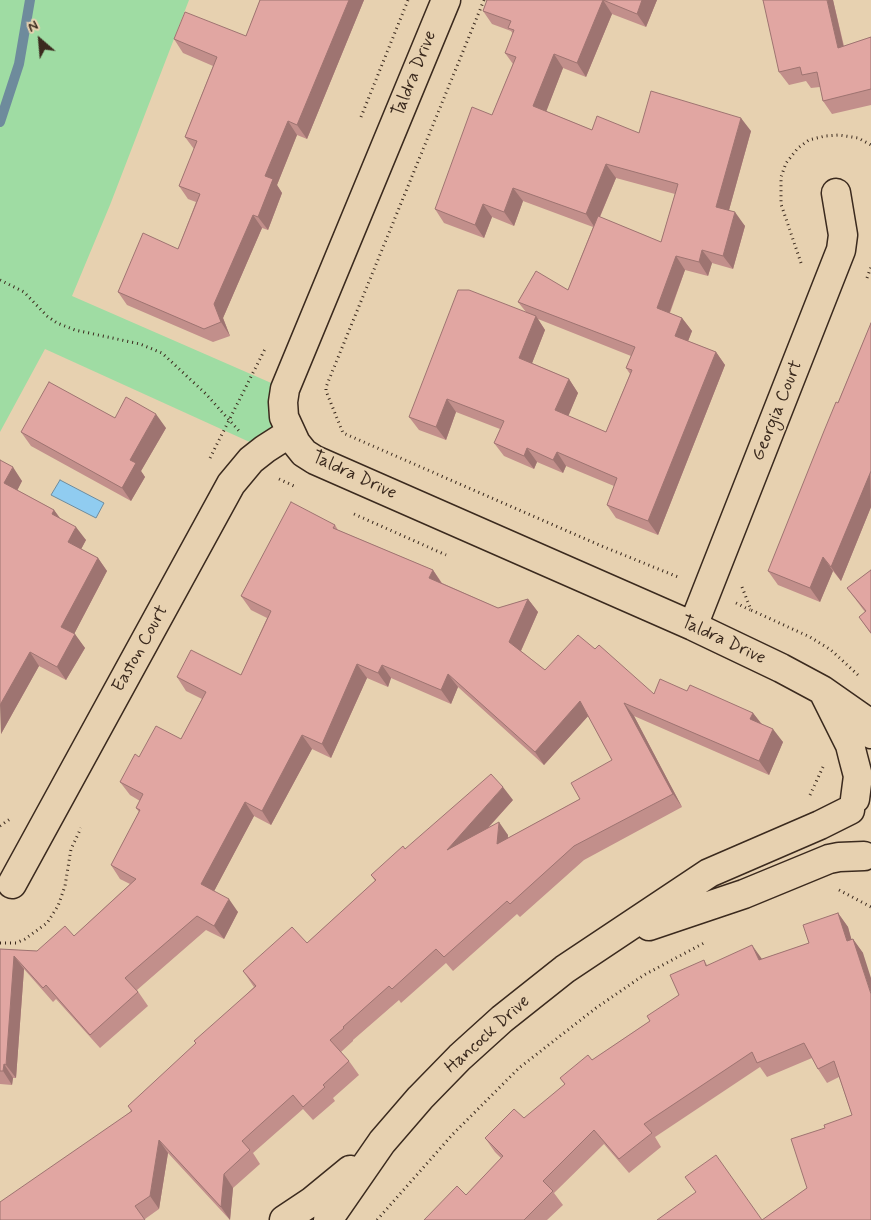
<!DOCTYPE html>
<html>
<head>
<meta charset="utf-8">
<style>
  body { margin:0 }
  #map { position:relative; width:871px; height:1220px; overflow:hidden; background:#e7d1b0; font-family:Mynerve,sans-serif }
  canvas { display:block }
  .north { position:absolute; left:15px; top:15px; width:50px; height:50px; -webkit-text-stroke:4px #e7d1b0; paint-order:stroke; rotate:333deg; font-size:14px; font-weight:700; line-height:20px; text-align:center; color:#3b2a1e }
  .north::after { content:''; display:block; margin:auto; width:18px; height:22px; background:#3b2a1e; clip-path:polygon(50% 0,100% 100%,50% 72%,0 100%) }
</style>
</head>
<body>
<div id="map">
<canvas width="871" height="1220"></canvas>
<div class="north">N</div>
</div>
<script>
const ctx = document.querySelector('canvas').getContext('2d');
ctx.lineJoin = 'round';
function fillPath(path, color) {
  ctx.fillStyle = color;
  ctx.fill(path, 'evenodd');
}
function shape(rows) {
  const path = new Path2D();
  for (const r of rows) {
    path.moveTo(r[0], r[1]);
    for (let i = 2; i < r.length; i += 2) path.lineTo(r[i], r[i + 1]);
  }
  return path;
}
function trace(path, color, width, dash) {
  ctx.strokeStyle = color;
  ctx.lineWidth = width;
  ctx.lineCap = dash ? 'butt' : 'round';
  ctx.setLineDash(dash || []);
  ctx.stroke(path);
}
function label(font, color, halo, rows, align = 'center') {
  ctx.font = font + ' Mynerve,sans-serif';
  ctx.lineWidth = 4;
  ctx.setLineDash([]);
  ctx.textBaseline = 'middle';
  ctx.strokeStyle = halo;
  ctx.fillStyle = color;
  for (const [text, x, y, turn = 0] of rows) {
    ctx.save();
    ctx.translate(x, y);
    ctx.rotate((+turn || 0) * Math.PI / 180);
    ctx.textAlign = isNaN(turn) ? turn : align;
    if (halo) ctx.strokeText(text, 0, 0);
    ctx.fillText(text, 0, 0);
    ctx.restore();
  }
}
fillPath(shape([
  [0,0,189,0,110,205,72,296,285,389,284,417,265,449,45,349,0,432]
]), '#9fdca3');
const water = shape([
  [60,480,104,503,96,518,51,495,60,480]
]);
fillPath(water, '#90ccf0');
trace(water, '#6e8b9c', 1);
trace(shape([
  [0,122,19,64,30,0]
]), '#6e8b9c', 10);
const minor = shape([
  [446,0,285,389,283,402,284,417,296,443,304,453,315,460,693,626,781,668,822,690,862,718,871,734],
  [693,626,841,250,843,235,836,193],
  [824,693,850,745,853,757,858,776,855,799],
  [12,884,231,484,251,460,265,449,290,433],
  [649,926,744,894,829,859,839,857,864,856],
  [284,1220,311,1202,350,1170],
  [328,1220,382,1142,420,1098,460,1057,502,1019,565,969,709,873,820,825,850,810]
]);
trace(minor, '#3b2a1e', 31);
trace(shape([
  [484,0,326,387,326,391,343,433,604,547,678,577],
  [361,117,408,0],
  [801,263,781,204,781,177,786,163,798,148,809,140,825,136,839,135,858,138,871,145],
  [867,278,871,267],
  [0,280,24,292,47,316,57,323,75,330,140,344,162,353,206,394,239,431],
  [210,458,266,347],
  [279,479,294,486],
  [354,514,446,555],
  [742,587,751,610,810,637,831,650,858,675],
  [736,603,750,610],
  [810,795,823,767],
  [0,826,10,819],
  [839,890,871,907],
  [0,943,16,943,25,939,47,923,58,906,65,886,71,849,81,828],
  [377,1220,453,1134,519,1068,596,1008,644,975,704,943]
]), '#3b2a1e', 3, [1, 4]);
trace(minor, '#e7d1b0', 28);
fillPath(shape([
  [260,0,364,0,307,139,297,135,277,185,282,193,268,230,262,228,223,318,230,336,213,342,127,305,118,292,178,249,196,202,188,199,179,186,194,149,185,137,213,66,183,53,174,39,246,36],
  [487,0,657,0,646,27,612,14,586,77,563,68,546,111,592,130,639,133,751,131,729,210,745,226,733,269,712,263,708,276,685,270,670,313,682,318,692,331,688,341,716,352,725,365,658,535,616,518,607,505,614,486,566,466,563,473,537,462,534,469,504,456,494,443,500,429,456,412,446,440,419,430,409,417,526,312,518,302,568,290,593,227,523,201,514,226,492,217,484,238,444,223,435,209,492,115,513,64,505,53,513,34,511,31,492,24,483,11],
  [616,178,675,194,661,242,600,217],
  [538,319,631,356,626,368,630,374,606,432,568,416,578,393,569,379,532,363,545,330],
  [833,0,844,46,871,37,871,105,832,114,823,101,820,87,811,88,806,81,789,85,779,72],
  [871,323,871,507,841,581,833,571,820,602,778,585,768,571],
  [115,418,166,428,141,471,145,477,131,501,31,446,21,432],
  [0,460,22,481,17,490,54,510,60,518,86,540,81,549,98,558,107,571,74,634,85,648,66,680,39,666,1,734],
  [335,525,338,530,433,570,442,583,498,608,528,599,538,612,521,651,545,670,595,649,654,694,687,691,753,713,761,723,783,742,769,775,634,716,682,807,584,860,520,917,517,914,453,971,446,963,401,1003,399,1000,353,1040,353,1041,341,1052,349,1061,359,1075,333,1098,335,1101,313,1120,303,1109,253,1153,260,1164,233,1188,230,1220,168,1153,159,1209,145,1219,0,1220,131,1111,128,1106,196,1044,254,987,243,971,307,943,375,881,371,875,405,849,513,800,489,827,508,835,508,838,580,799,612,760,588,716,544,765,458,687,451,704,391,678,388,687,367,678,331,758,312,749,271,825,254,816,214,891,238,912,224,939,206,930,137,990,148,1006,100,1048,56,999,53,1002,24,969,16,1078,13,1078,12,1085,0,1084,0,949,37,951,74,936,130,884,120,879,111,865,139,812,136,808,140,801,130,795,120,782,139,757,181,739,202,699,186,691,177,677,241,675,267,618,251,610,241,596],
  [871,570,871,634,859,617,865,612,847,588],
  [838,913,848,927,851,940,853,939,863,953,871,1220,762,1220,807,1188,825,1128,852,1115,839,1077,827,1083,818,1069,812,1058,767,1077,760,1067,655,1137,661,1147,629,1173,604,1144,554,1193,563,1205,547,1220,424,1220,466,1195,501,1158,495,1152,485,1138,524,1118,565,1085,560,1078,592,1060,650,1021,679,995,704,960,707,965,762,959,809,943]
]), '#c28f8b');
fillPath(shape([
  [349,0,364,0,307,139,297,125],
  [603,0,612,14,586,77,577,63],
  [642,0,657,0,646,27,637,14],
  [827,0,833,0,847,62,838,48],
  [554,54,563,68,543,120,533,106],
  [741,118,751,131,726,221,716,207],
  [288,121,297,135,277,185,282,193,268,230,258,217,265,176],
  [606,164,616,178,595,228,586,214],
  [513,188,523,201,514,226,504,212],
  [483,204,492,217,484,238,475,225],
  [735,212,745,226,733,269,723,256],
  [253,215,262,228,223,318,230,336,221,322,214,304],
  [702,250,712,263,708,276,699,262],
  [676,256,685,270,666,322,657,308],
  [536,316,545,330,529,371,519,358],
  [682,318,692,331,685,349,675,336],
  [716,352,725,365,658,535,648,521],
  [569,379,578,393,565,424,555,410],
  [447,399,456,412,446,440,436,427],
  [156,414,166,428,141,471,145,477,131,501,122,488,130,460],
  [527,448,537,462,534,469,524,456],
  [557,452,566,466,563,473,553,460],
  [13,467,22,481,14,497,4,483],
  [870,471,871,507,841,581,831,567],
  [54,510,64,524,52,514],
  [76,527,86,540,78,555,68,542],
  [823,557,833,571,820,602,810,588],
  [98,558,107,571,71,640,61,627],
  [433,570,442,584,429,578],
  [528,599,538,612,519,655,509,642],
  [75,634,85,648,66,680,57,667],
  [30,652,39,666,1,734,0,705],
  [357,664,367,678,331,758,322,744],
  [382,665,391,678,388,687,378,673],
  [448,674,458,687,451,704,441,690],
  [580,701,590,714,544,765,535,752],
  [624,703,634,716,682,807,673,794],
  [753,713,763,726,750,719],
  [773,729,783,742,769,775,759,761],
  [302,735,312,749,271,825,262,811],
  [503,787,513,800,456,863,447,850],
  [245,802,254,816,211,897,201,884],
  [499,822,508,835,506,858,497,844],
  [229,899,238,912,224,939,214,926],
  [838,913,848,927,856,955,847,941],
  [853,939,863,953,871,978,871,994],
  [752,945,762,959,759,960],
  [14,956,24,969,16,1078,6,1065],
  [4,1064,13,1078,12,1085,3,1071],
  [159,1140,168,1153,159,1209,150,1196],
  [224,1174,233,1188,230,1220,221,1207]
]), '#9e7471');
const building = shape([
  [260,0,349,0,297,125,288,121,265,176,273,179,258,217,253,215,214,304,221,322,204,329,118,292,143,233,178,249,200,194,179,186,197,141,185,137,217,57,174,39,185,12,246,36,260,0],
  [487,0,642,0,637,14,603,0,577,63,554,54,533,106,592,130,597,116,639,133,651,91,741,118,716,207,735,212,723,256,702,250,699,262,676,256,657,308,682,318,675,336,716,352,648,521,607,505,617,478,557,452,553,460,527,448,524,456,494,443,504,421,447,399,436,427,409,417,458,290,469,290,536,316,519,358,569,379,555,410,606,432,632,370,626,368,635,347,518,302,536,271,568,290,598,216,661,242,678,184,606,164,586,214,513,188,504,212,483,204,475,225,435,209,472,107,492,115,516,57,505,53,514,30,508,28,511,21,483,11,487,0],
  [763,0,827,0,838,48,871,37,871,89,823,101,817,72,802,75,800,67,779,72,763,0],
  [871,323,871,471,831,567,823,557,810,588,768,571,824,431,836,402,838,403,871,323],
  [49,382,115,418,126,397,156,414,130,460,136,463,122,488,21,432,49,382],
  [0,460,13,467,4,483,54,510,52,514,76,527,68,542,98,558,61,627,75,634,57,667,30,652,0,705,0,460],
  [291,502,335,525,333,528,433,570,429,578,498,608,528,599,509,642,545,670,578,635,595,649,599,645,654,694,660,679,687,691,690,685,753,713,750,719,773,729,759,761,624,703,673,794,574,846,510,904,507,901,444,957,436,949,392,989,389,986,343,1027,344,1028,330,1040,349,1061,323,1085,325,1087,303,1107,293,1095,242,1141,250,1150,224,1174,221,1207,159,1140,150,1196,135,1206,145,1220,0,1220,0,1202,132,1111,128,1106,196,1043,194,1041,256,986,243,971,292,927,307,943,376,880,371,875,403,846,405,849,491,774,503,787,447,850,499,822,497,844,580,799,571,783,612,760,580,701,535,752,448,674,441,690,382,665,378,673,357,664,322,744,302,735,262,811,245,802,201,884,229,899,214,926,197,916,125,978,138,992,90,1035,46,985,43,988,14,956,6,1065,4,1064,3,1071,0,1071,0,949,37,951,65,926,74,936,136,879,111,865,140,810,136,808,143,794,120,782,135,754,139,757,156,726,181,739,206,692,177,677,191,650,241,675,271,611,241,596,291,502],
  [871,570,871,633,859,617,866,611,847,588,871,570],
  [838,913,847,941,853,939,871,994,871,1220,657,1220,696,1192,685,1177,716,1155,762,1220,807,1188,791,1139,825,1128,824,1125,852,1115,834,1061,818,1069,804,1043,757,1063,752,1052,644,1124,652,1133,619,1159,594,1130,543,1181,553,1191,524,1220,424,1220,457,1186,466,1195,503,1156,485,1138,514,1109,524,1118,565,1084,560,1078,588,1055,592,1060,650,1021,647,1016,679,995,670,975,704,960,706,966,752,945,759,960,809,943,803,925,838,913]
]);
fillPath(building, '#e1a6a2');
trace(building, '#9e7471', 1);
label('18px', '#3b2a1e', '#e7d1b0', [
  ["Taldra Drive",415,74,-68],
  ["Georgia Court",778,411,-68],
  ["Taldra Drive",354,476,25],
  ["Taldra Drive",723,641,25],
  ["Easton Court",141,649,-61],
  ["Hancock Drive",488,1035,-42]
]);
</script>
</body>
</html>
